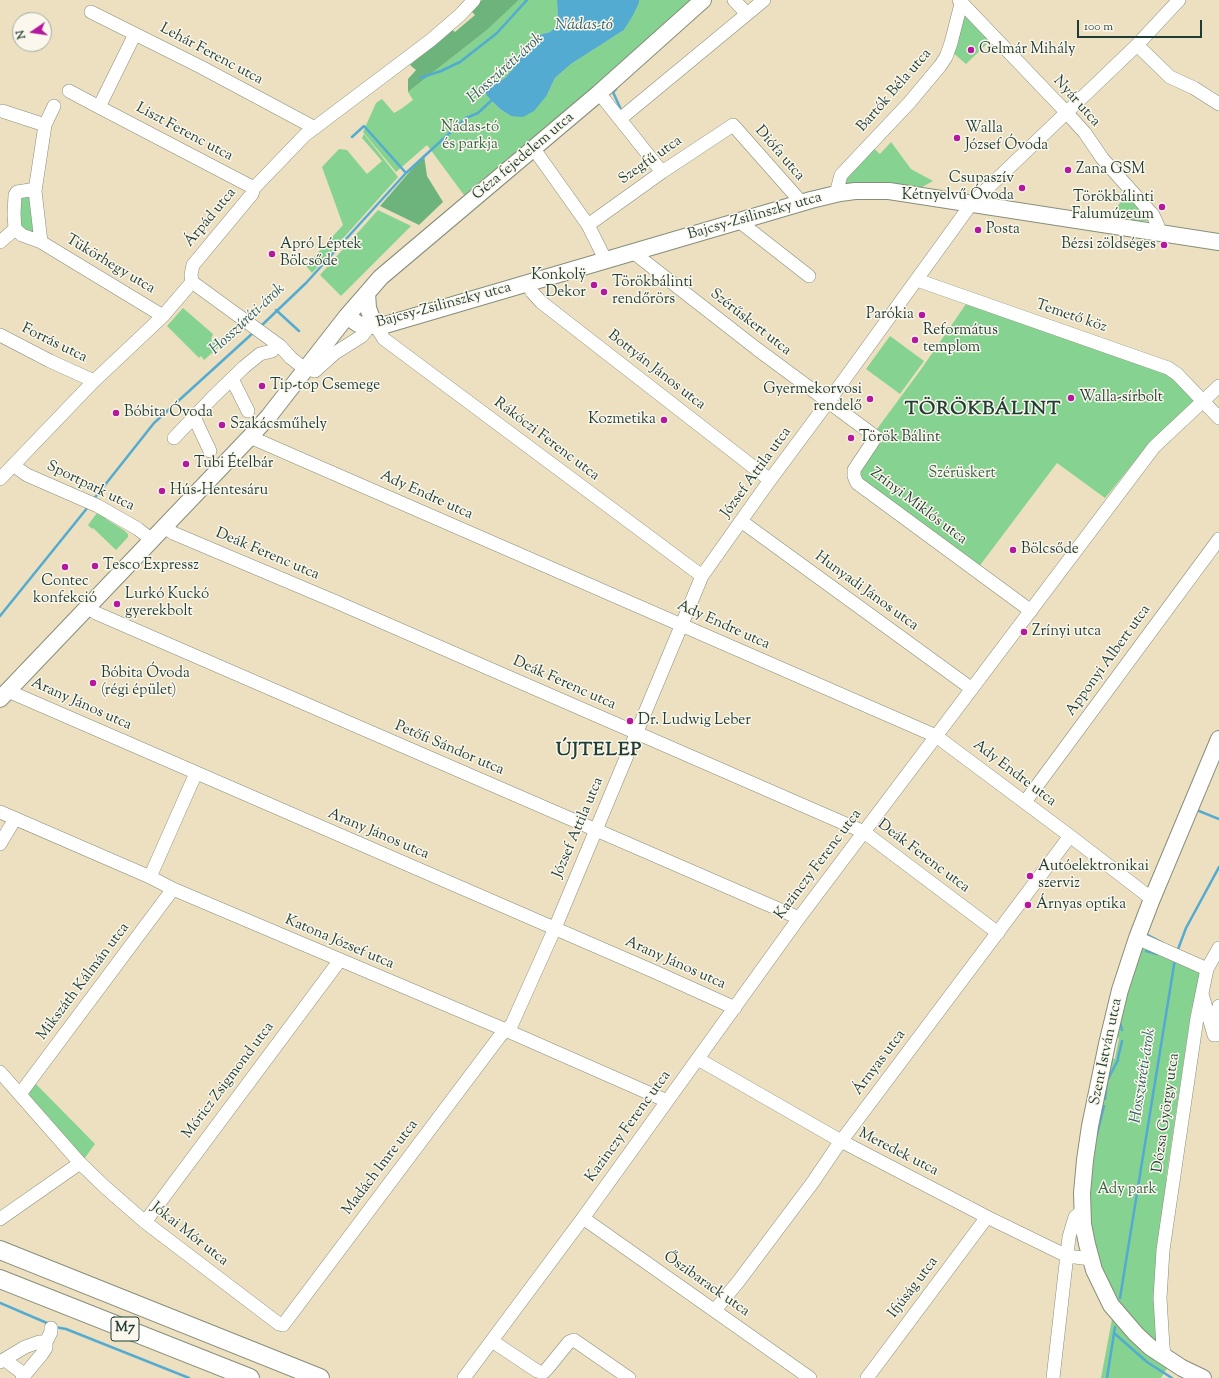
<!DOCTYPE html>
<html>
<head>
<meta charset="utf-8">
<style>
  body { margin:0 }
  #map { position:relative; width:1219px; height:1378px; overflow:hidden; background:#ece0c0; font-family:"Sorts Mill Goudy",serif }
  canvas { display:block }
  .north { position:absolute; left:12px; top:12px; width:40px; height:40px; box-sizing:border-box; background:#fbf7ec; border:1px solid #a3ada2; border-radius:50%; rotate:257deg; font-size:11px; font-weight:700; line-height:16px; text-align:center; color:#1f3d34 }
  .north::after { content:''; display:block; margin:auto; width:14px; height:18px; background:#b5179e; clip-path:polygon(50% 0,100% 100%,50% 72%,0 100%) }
  .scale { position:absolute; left:1077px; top:20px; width:125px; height:18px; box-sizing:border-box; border:2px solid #1f3d34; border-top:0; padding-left:5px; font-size:12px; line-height:14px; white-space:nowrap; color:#1f3d34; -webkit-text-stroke:3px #fbf7ec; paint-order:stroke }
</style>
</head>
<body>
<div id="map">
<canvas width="1219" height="1378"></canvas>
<div class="north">N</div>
<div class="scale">100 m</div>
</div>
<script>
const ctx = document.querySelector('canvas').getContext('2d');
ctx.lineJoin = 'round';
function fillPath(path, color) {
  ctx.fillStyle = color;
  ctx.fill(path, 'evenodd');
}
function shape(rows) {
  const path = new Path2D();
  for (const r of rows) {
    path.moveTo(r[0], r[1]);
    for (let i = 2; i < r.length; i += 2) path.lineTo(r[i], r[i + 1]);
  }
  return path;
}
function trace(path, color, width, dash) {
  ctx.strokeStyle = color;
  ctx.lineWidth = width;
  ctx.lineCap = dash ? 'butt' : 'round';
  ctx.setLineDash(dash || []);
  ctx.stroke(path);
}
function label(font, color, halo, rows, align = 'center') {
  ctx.font = font + ' "Sorts Mill Goudy",serif';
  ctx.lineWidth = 3;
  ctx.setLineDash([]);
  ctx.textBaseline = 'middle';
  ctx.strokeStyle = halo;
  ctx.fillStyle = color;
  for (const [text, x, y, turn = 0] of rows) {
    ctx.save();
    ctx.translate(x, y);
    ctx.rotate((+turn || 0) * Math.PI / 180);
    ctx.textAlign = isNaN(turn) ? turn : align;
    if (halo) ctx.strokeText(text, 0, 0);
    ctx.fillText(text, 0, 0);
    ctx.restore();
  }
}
fillPath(shape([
  [519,0,557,0,558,24,550,32,539,35,532,45,522,54,517,64,505,78,488,87,487,96,500,109,511,116,547,95,555,78,571,64,624,30,639,3,639,0,697,0,464,195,427,145,396,172,363,132,376,103,382,99,394,113,401,109,413,100,408,92,487,30],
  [964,13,992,39,966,64,952,52],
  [364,134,398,177,312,273,306,266,343,225,322,167,339,149,347,150,367,174,382,161,362,138],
  [891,142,911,169,933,181,910,194,836,194,864,151,870,145,880,154],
  [29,194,36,235,19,228,17,198],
  [1128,194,1150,221,1141,221,1108,217],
  [378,210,411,226,341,296,320,275],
  [966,304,1167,373,1194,401,1152,440,1105,498,1057,463,978,568,860,481,858,469,874,433,922,368],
  [183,308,213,334,211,339,220,346,204,360,201,356,199,358,167,326],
  [890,336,924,361,900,394,866,369],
  [97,513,106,516,106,519,125,531,128,534,128,537,116,550,93,528,92,529,88,525],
  [1142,947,1200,972,1195,1006,1192,1006,1166,1179,1169,1180,1156,1344,1123,1311,1102,1276,1087,1206,1095,1141,1112,1058,1115,1059,1119,1038,1117,1037,1118,1019],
  [34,1082,95,1144,84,1159,31,1100,28,1089],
  [1113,1314,1169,1365,1161,1378,1101,1378]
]), '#85d291');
fillPath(shape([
  [482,0,519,0,487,30,408,92,408,79,416,70,410,65,451,29,455,32,475,15,471,11],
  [424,155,427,176,443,202,419,225,380,206]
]), '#6cb47b');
fillPath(shape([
  [557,0,639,0,639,3,633,15,624,30,571,64,555,78,547,95,534,111,523,117,511,116,500,109,487,96,485,91,488,87,505,78,517,64,522,54,532,45,539,35,550,32,558,24]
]), '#54abd1');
trace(shape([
  [420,78,441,71,460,62,497,33,527,0],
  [616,89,613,92,622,112],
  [352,137,364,126,406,173],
  [276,310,299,331],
  [261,326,306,283,406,173,466,118,478,113,494,98],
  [93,500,154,423,254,332],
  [0,616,88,507],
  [1199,811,1219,819],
  [1144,933,1163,943],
  [1146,951,1157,954],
  [1177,952,1186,928,1219,867],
  [1120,1023,1122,1030],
  [1118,1058,1122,1041],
  [1105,1099,1107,1081,1118,1060],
  [1097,1134,1104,1106],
  [1120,1298,1175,959],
  [0,1303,47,1323],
  [55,1327,66,1329,189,1378],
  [1114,1333,1147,1362,1172,1378],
  [1107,1378,1115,1327]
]), '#54abd1', 2.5);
const minor = shape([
  [734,0,747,14],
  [959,0,1066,112,1085,133,1102,158,1153,215,1158,226,1157,232],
  [91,12,201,67,315,128],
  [135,34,99,107,254,188],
  [1137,45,1170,77,1194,88,1219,104],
  [69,91,99,107],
  [599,93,662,172],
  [54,106,45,125,35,191,41,242,163,316],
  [2,111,45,125],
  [620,119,764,0],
  [534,149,588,225,606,261],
  [35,191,30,190,17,192,15,195,14,214,15,229,22,235,41,242],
  [836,194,841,175,909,103,940,66,946,57,951,43,962,0],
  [740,222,809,276],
  [588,225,662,172,733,125,802,203],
  [0,242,15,229],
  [634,253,757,349,876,437,854,470,854,476,857,483,1031,611],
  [917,280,1168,368,1177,374,1219,418],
  [192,282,280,346,291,358,305,369],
  [528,283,532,292,541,302,770,480],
  [376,326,384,339,702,576],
  [0,335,50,361,94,381],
  [305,368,315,371,335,353,362,336,370,326],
  [232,379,248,411],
  [194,417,210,451],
  [250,437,936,736,1070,836,1152,899],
  [174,438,213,397,244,367,260,354,272,351,276,344],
  [13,465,27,475,98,506,138,529,152,540],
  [0,479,93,382,163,316,192,282,191,275,193,265,252,194,254,188,305,135,431,40,460,15,474,0],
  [741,521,972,689],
  [165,527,173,533,334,601,864,832,998,933],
  [88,607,96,613,799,918],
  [8,691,653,971,735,1008],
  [1025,802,1219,539],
  [0,812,150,877,173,889,501,1028,667,1101],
  [0,844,15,819],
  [150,877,196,773],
  [1137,938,1207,969],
  [1202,994,1214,1035,1216,1035],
  [1217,1032,1219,1006],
  [698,1059,841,1141,987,1217,1067,1256,1091,1259],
  [0,1072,80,1163,106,1188,145,1222,279,1324,283,1325,500,1036,512,1024,555,928,702,576,770,480,828,402,972,203,1137,45,1179,0],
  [20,1094,173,889],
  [583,1218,810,1378],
  [0,1219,80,1163],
  [145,1222,340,960],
  [715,1310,738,1282,813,1182,836,1148,1070,836],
  [492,1341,537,1371,541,1372,544,1372,547,1369,569,1342,574,1340,629,1378],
  [46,1342,51,1332,51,1328],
  [1165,1358,1163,1347,1160,1298,1163,1250,1197,1018,1207,969,1219,948],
  [5,1360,25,1375],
  [0,1362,25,1347,39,1342,46,1342],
  [22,1378,42,1354,46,1348,46,1342],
  [464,1378,583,1218,799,918,1154,447,1219,386],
  [867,1378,987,1217],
  [1053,1378,1069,1237,1075,1217,1082,1211]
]);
const major = shape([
  [367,293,368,308,371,316,376,326],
  [347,316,358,324,370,326,385,325,811,200,840,193,855,191,889,191,1219,242],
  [0,699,250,437,269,416,347,316,381,277,599,93,703,0],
  [1203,1378,1182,1368,1150,1347,1136,1334,1111,1305,1094,1270,1087,1244,1083,1224,1082,1193,1085,1160,1090,1126,1107,1044,1120,990,1137,938,1152,899,1219,739]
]);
const highway = shape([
  [0,1250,320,1378],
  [0,1279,250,1378]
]);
trace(minor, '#868e7a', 14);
trace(major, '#868e7a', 18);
trace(highway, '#868e7a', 20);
trace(minor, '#fff', 13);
trace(major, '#fff', 16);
trace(highway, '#fff', 18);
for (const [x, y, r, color] of [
  [971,50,4,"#b5179e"],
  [957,138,4,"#b5179e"],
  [1068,170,4,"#b5179e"],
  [1022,188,4,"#b5179e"],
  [1162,207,4,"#b5179e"],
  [978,230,4,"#b5179e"],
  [1164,245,4,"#b5179e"],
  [272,254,4,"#b5179e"],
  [594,285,4,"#b5179e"],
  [604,292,4,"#b5179e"],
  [922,315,4,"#b5179e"],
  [915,340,4,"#b5179e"],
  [262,386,4,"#b5179e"],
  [1071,398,4,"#b5179e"],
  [870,399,4,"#b5179e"],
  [116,413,4,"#b5179e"],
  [664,420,4,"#b5179e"],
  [222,425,4,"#b5179e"],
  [851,438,4,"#b5179e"],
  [186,464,4,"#b5179e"],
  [162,491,4,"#b5179e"],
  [1013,550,4,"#b5179e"],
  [95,566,4,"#b5179e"],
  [65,567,4,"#b5179e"],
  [117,604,4,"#b5179e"],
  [1024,632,4,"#b5179e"],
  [93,683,4,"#b5179e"],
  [630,721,4,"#b5179e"],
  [1030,876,4,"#b5179e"],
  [1028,905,4,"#b5179e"]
]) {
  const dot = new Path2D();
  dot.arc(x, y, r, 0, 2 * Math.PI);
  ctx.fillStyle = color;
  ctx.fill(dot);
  trace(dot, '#fbf7ec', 1.5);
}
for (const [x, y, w] of [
  [125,1329,28]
]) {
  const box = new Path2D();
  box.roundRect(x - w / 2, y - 12, w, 24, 3);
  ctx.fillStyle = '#fbf7ec';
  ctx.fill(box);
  trace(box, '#1f3d34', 1);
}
label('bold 14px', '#1f3d34', null, [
  ["M7",125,1329]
]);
label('15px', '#1f3d34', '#fbf7ec', [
  ["Gelmár Mihály",979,50],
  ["Walla",965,129],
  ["József Óvoda",965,146],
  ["Zana GSM",1076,170],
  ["Csupaszív",1014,179,"right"],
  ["Kétnyelvű Óvoda",1014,196,"right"],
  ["Törökbálinti",1154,198,"right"],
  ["Falumúzeum",1154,215,"right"],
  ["Posta",986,230],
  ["Apró Léptek",280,245],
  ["Bölcsőde",280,262],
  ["Bézsi zöldséges",1156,245,"right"],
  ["Konkolÿ",586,276,"right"],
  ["Dekor",586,293,"right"],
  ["Törökbálinti",612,283],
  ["rendőrörs",612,300],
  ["Parókia",914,315,"right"],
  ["Református",923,331],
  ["templom",923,348],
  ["Tip-top Csemege",270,386],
  ["Gyermekorvosi",862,390,"right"],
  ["rendelő",862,407,"right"],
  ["Walla-sírbolt",1079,398],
  ["Bóbita Óvoda",124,413],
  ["Kozmetika",656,420,"right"],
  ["Szakácsműhely",230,425],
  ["Török Bálint",859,438],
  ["Tubi Ételbár",194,464],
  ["Hús-Hentesáru",170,491],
  ["Bölcsőde",1021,550],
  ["Tesco Expressz",103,566],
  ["Contec",65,582,"center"],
  ["konfekció",65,599,"center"],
  ["Lurkó Kuckó",125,595],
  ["gyerekbolt",125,612],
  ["Zrínyi utca",1032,632],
  ["Bóbita Óvoda",101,674],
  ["(régi épület)",101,691],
  ["Dr. Ludwig Leber",638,721],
  ["Autóelektronikai",1038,867],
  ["szerviz",1038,884],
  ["Árnyas optika",1036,905]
], 'left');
label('15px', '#1f3d34', '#fbf7ec', [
  ["Lehár Ferenc utca",211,55,28],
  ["Bartók Béla utca",895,91,-49],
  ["Nyár utca",1076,102,48],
  ["Liszt Ferenc utca",184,133,28],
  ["Diófa utca",779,154,49],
  ["Géza fejedelem utca",524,157,-40],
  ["Szegfű utca",651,161,-35],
  ["Bajcsy-Zsilinszky utca",755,217,-16],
  ["Árpád utca",211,218,-50],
  ["Tükörhegy utca",110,265,31],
  ["Bajcsy-Zsilinszky utca",444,306,-15],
  ["Temető köz",1071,317,19],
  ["Szérűskert utca",750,323,38],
  ["Forrás utca",54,344,26],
  ["Bottyán János utca",656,371,38],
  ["Rákóczi Ferenc utca",546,440,37],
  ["József Attila utca",757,473,-54],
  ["Sportpark utca",90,487,26],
  ["Ady Endre utca",426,496,24],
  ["Zrínyi Miklós utca",918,507,37],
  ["Deák Ferenc utca",267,555,23],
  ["Hunyadi János utca",866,592,36],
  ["Ady Endre utca",723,626,24],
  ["Apponyi Albert utca",1109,661,-54],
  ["Deák Ferenc utca",564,684,24],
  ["Arany János utca",81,705,24],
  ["Petőfi Sándor utca",449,749,23],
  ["Ady Endre utca",1014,774,37],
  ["József Attila utca",579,828,-67],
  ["Arany János utca",378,835,23],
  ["Deák Ferenc utca",923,857,37],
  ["Kazinczy Ferenc utca",819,865,-53],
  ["Katona József utca",339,943,23],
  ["Arany János utca",675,964,24],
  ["Mikszáth Kálmán utca",84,982,-53],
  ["Szent István utca",1107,1052,-78],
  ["Árnyas utca",880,1063,-53],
  ["Móricz Zsigmond utca",229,1081,-53],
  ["Dózsa György utca",1167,1113,-82],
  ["Kazinczy Ferenc utca",629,1127,-54],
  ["Meredek utca",898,1153,27],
  ["Madách Imre utca",381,1168,-53],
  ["Jókai Mór utca",189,1235,38],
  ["Őszibarack utca",706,1285,35],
  ["Ifjúság utca",914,1288,-53]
]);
label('15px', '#38624b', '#fbf7ec', [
  ["Nádas-tó",470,128],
  ["és parkja",470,145],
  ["Szérüskert",962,474],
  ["Ady park",1127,1190]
]);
label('italic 16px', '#2f5e63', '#fbf7ec', [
  ["Nádas-tó",584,26],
  ["Hosszúréti-árok",506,69,-42],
  ["Hosszúréti-árok",248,320,-43],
  ["Hosszúréti-árok",1144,1076,-81]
]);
ctx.letterSpacing = '1px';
label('bold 19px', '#1f3d34', '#fbf7ec', [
  ["TÖRÖKBÁLINT",983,411],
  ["ÚJTELEP",599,752]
]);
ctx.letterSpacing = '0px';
</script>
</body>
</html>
